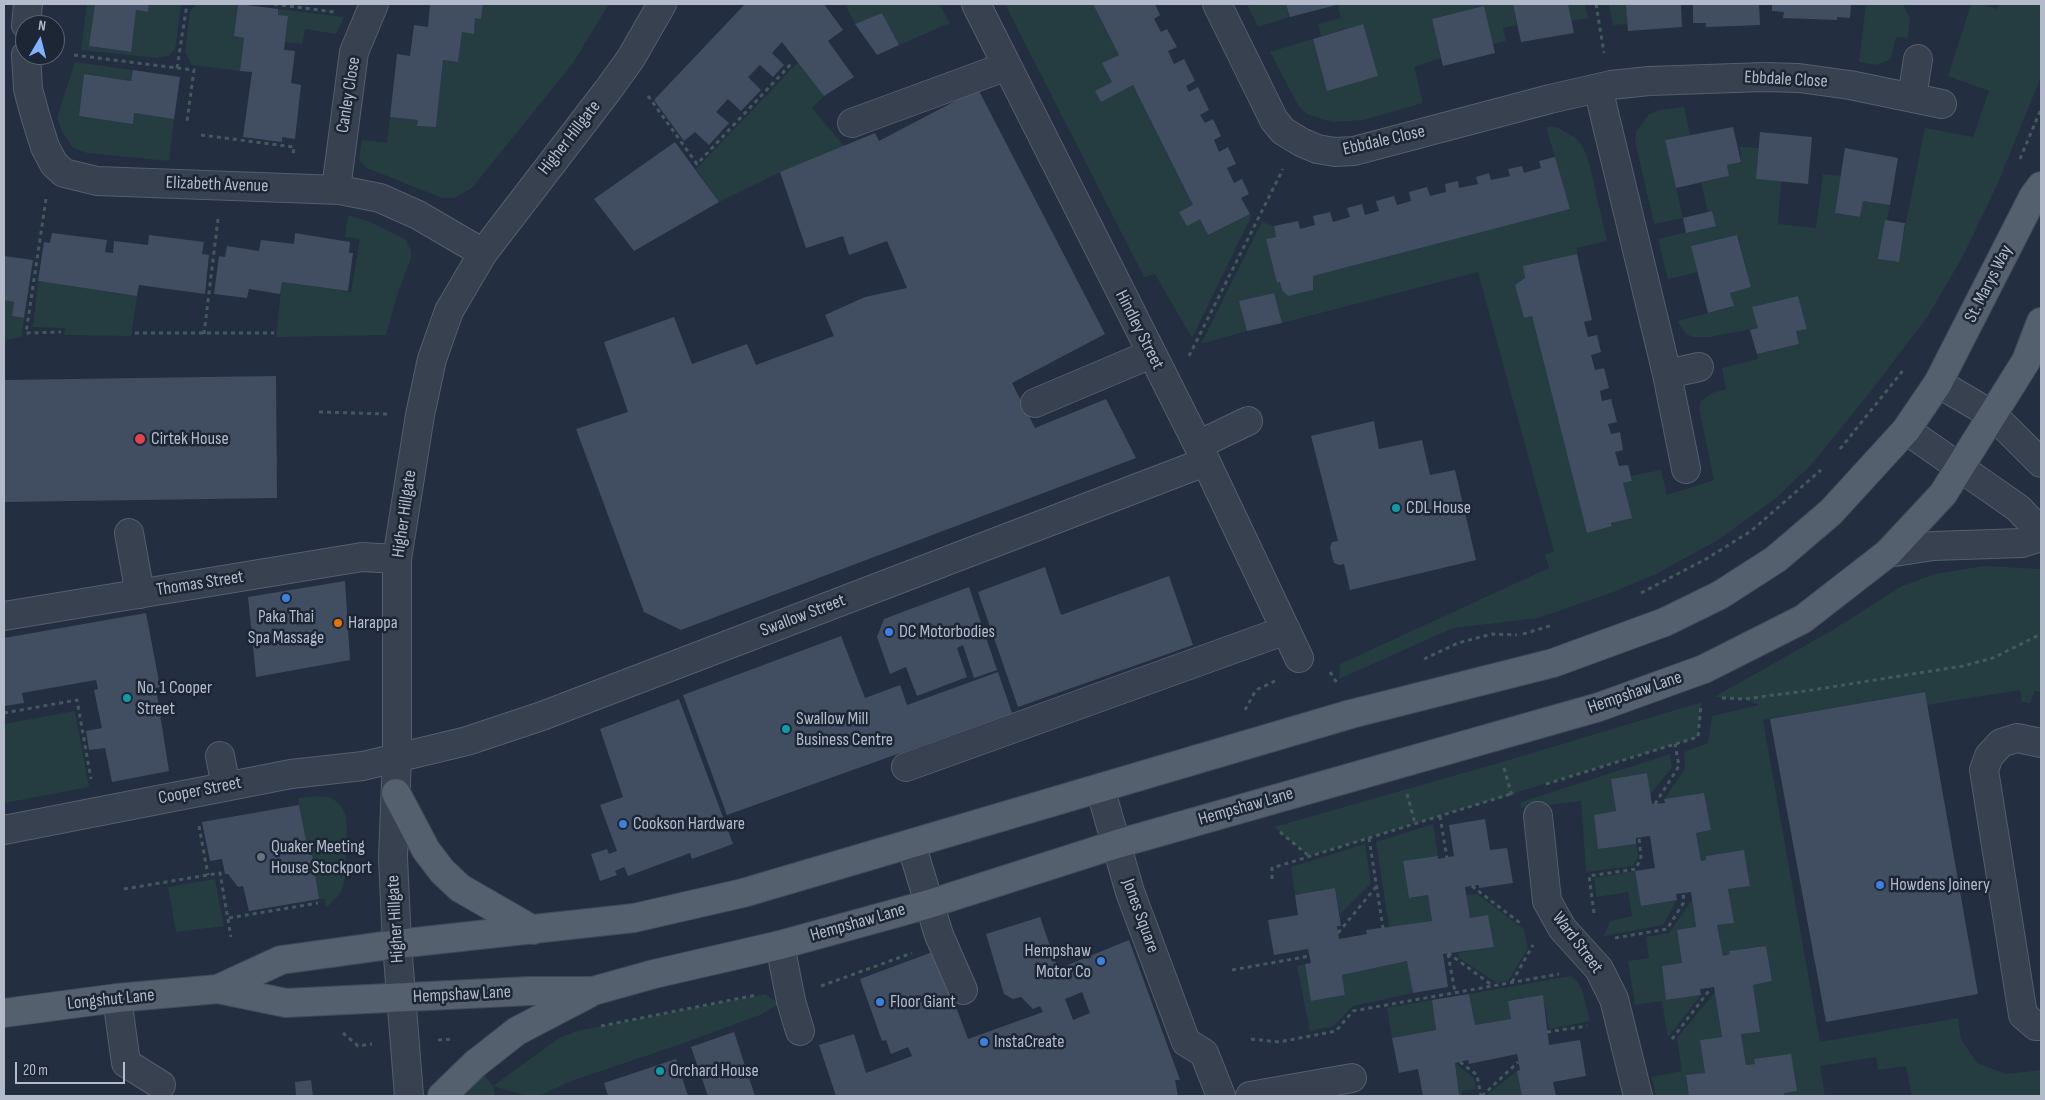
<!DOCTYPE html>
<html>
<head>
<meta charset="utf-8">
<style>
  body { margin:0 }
  #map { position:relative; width:2045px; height:1100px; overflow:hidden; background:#232e40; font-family:"Sofia Sans Condensed",sans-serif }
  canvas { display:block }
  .frame { position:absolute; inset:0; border:5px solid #b3bbca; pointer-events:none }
  .north { position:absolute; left:15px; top:15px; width:50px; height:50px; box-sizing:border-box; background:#1c2634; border:1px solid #586270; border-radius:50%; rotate:8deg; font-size:14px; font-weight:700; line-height:20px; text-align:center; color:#b3bbca }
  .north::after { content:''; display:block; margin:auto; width:18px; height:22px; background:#84b1fe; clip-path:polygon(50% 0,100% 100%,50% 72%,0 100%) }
  .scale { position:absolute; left:15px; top:1062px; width:110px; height:22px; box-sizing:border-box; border:2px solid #b3bbca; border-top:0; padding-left:6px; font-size:15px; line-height:18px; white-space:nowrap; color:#b3bbca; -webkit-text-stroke:4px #1c2634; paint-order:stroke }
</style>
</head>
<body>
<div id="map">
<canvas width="2045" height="1100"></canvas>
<div class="frame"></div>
<div class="north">N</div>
<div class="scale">20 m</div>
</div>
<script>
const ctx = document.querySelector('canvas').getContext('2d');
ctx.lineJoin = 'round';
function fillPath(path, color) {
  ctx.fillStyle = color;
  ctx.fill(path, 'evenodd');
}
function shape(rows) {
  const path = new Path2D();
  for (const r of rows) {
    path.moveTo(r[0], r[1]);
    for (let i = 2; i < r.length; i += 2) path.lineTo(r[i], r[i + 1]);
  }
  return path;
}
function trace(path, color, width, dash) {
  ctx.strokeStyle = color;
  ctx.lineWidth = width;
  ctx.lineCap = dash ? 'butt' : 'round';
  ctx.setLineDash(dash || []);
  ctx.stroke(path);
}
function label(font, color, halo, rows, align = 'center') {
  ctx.font = font + ' "Sofia Sans Condensed",sans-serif';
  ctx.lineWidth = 5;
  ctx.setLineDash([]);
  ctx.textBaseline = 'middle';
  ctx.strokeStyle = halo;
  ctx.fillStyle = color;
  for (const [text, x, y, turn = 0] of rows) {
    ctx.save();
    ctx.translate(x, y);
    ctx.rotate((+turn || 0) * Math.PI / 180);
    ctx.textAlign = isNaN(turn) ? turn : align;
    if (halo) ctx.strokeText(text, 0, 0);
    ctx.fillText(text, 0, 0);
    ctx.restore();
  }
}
fillPath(shape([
  [87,4,95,4,89,46,130,52,136,10,148,12,149,4,181,4,175,50,168,56,157,58,81,50],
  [197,4,238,4,234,36,244,38,240,71,192,65,185,52,190,11],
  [483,4,609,4,573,63,472,188,454,198,442,198,367,168,359,160,362,140,387,143,390,117,418,120,418,126,436,127,443,60,458,62,462,32,474,33,475,18,481,18],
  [851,4,939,4,950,23,899,45,882,13,855,24,846,6],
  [1005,4,1093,4,1119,55,1103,63,1112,82,1096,91,1101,102,1133,85,1208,235,1250,214,1252,215,1192,338,1155,274,1144,277],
  [1247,4,1286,4,1290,17,1258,27],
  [1337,4,1513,4,1517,25,1503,28,1506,41,1493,44,1483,7,1432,19,1441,58,1414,67,1423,103,1363,120,1332,122,1307,114,1299,107,1270,52,1313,39,1320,66,1363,24,1321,36,1318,24,1341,18],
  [1568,4,1585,4,1588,18,1572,21],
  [1609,4,1626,4,1628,24,1613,25],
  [1866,4,1903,4,1910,19,1908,38,1896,37,1891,59,1876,65,1859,62],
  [1971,4,1981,4,1997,9,1999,4,2041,4,2041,77,1998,183,1964,254,1928,316,1871,391,1811,465,1776,498,1718,540,1656,574,1611,593,1538,618,1453,628,1339,679,1340,664,1549,568,1545,555,1554,551,1478,272,1282,323,1274,293,1240,301,1247,331,1201,344,1262,222,1274,226,1276,237,1266,239,1277,283,1280,282,1282,290,1288,296,1313,290,1313,276,1570,209,1546,127,1557,127,1577,139,1583,147,1590,166,1607,241,1577,248,1577,254,1523,266,1525,278,1515,285,1524,318,1532,316,1587,533,1612,526,1623,483,1632,481,1631,476,1661,470,1667,495,1714,480,1699,408,1701,401,1712,393,1726,389,1722,368,1758,359,1757,354,1799,344,1796,331,1807,328,1798,296,1753,307,1758,328,1709,337,1693,337,1686,334,1677,321,1733,307,1730,293,1751,287,1738,235,1692,246,1698,272,1668,279,1658,239,1716,225,1712,212,1708,212,1701,183,1729,176,1727,165,1741,162,1740,147,1759,148,1756,179,1781,181,1778,224,1816,228,1823,174,1841,176,1835,213,1860,217,1863,201,1890,205,1879,259,1898,262,1925,128,1973,137,1989,91,1948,76],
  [278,9,344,17,336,34,305,29,302,44,285,42,288,16,278,15],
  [75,62,133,70,131,81,84,74,79,116,133,123,134,113,174,119,169,161,87,153,72,147,63,133,57,118],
  [798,62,824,96,812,108,845,147,780,172,719,202,696,169],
  [1684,107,1690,135,1665,140,1683,218,1654,224,1635,141,1636,132,1648,115,1659,110],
  [348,215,370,222,406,240,411,251,411,258,397,296,386,335,276,337,282,282,351,292,360,239,345,237],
  [38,281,137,296,131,336,64,335,65,328,33,327],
  [4,300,14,302,12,316,24,318,22,337,4,340],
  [1983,566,2041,569,2041,692,2035,691,2030,703,2022,702,2020,690,1927,705,1925,692,1763,720,1820,1042,1958,1018,1961,1039,1977,1063,2006,1074,2041,1070,2041,1096,1912,1096,1906,1066,1878,1070,1876,1057,1820,1066,1825,1096,1785,1096,1784,1093,1797,1091,1754,1059,1755,1064,1746,1065,1741,1034,1760,1032,1753,985,1772,981,1766,946,1729,951,1730,954,1723,956,1717,925,1734,923,1728,889,1750,886,1744,850,1706,856,1706,860,1701,861,1696,833,1711,830,1704,794,1664,799,1685,769,1684,752,1708,743,1712,716,1759,705,1744,699,1714,697,1831,631,1902,586,1935,574],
  [1702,702,1698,737,1309,856,1274,827,1502,762],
  [75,711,89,787,4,803,4,724],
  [1670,754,1672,767,1650,795,1647,773,1611,779,1616,811,1594,816,1599,849,1636,844,1638,856,1633,866,1586,872,1581,801,1521,808,1521,802],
  [319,796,329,797,339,803,346,815,347,830,345,880,340,894,326,908,325,899,319,899,312,855,309,855,298,798],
  [1433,824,1438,856,1403,862,1409,898,1428,895,1432,921,1389,927,1376,842],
  [1365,844,1371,883,1340,914,1335,889,1295,895,1291,867],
  [1635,871,1641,906,1677,900,1663,925,1604,936,1610,921,1632,916,1628,892,1597,897,1594,878],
  [215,879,224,926,176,932,168,887],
  [1477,894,1524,929,1528,948,1508,981,1497,983,1459,958,1458,953,1494,947,1488,916,1470,918,1466,895],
  [1692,900,1696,927,1677,931,1682,963,1662,966,1667,1000,1701,995,1668,1037,1662,1001,1635,1005,1628,961,1649,958,1646,937,1669,933],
  [1407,961,1413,993,1353,1006,1334,1026,1310,1031,1297,966,1305,964,1311,1001,1345,995,1342,975],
  [1571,976,1577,981,1582,990,1590,1021,1549,1029,1543,996,1509,1001,1511,1019,1475,1025,1469,994],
  [1715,992,1722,1037,1700,1040,1705,1073,1686,1076,1689,1096,1656,1096,1652,1077,1682,1071,1677,1038],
  [765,994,779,1004,760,1015,681,1044,574,1080,538,1096,527,1096,493,1086,495,1096,442,1096,475,1064,493,1086,559,1038,577,1031],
  [1432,1000,1436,1030,1392,1038,1387,1008],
  [1455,1063,1474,1078,1476,1089,1462,1091,1462,1096,1455,1096,1459,1095],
  [1517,1071,1522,1096,1485,1096]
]), '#253d40');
fillPath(shape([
  [95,4,149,4,148,12,136,10,131,52,89,46],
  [238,4,278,9,278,15,288,16,284,50,295,51,291,83,301,85,295,139,282,137,282,142,243,137,252,72,240,71,244,38,234,36],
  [430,4,483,4,481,19,475,18,474,34,462,32,458,62,443,60,436,127,417,126,418,120,390,117,397,54,410,56,414,25,428,27],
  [745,4,824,4,843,30,828,41,854,77,824,96,782,42,772,53,784,65,773,77,760,65,748,77,761,90,741,111,728,99,716,112,729,123,709,145,695,132,684,141,654,100],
  [1093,4,1155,4,1160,15,1154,19,1161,32,1167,29,1177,47,1168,51,1174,64,1184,59,1195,81,1186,86,1189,92,1198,87,1209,110,1200,115,1205,123,1213,119,1221,136,1214,140,1219,152,1228,147,1236,164,1227,168,1234,183,1242,179,1249,194,1241,198,1250,214,1208,235,1200,219,1187,226,1179,212,1193,205,1133,85,1101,102,1095,91,1112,82,1102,63,1119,55],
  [1286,4,1340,4,1290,17],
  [1513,4,1568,4,1574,33,1521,42],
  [1626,4,1681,4,1682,27,1628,31],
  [1693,4,1759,4,1760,25,1706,27,1706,23,1693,23],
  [1772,4,1851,4,1850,18,1837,17,1837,20,1783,18,1784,12,1772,11],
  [1484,6,1495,53,1443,66,1432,19],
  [882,13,899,45,877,55,855,24],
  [1363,24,1378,76,1327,91,1313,39],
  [133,70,180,77,174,119,134,113,133,124,79,116,84,74,131,81],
  [978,89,1105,334,1012,383,1035,428,1106,399,1136,458,681,630,644,612,576,429,628,412,604,342,674,317,692,364,747,344,756,365,834,336,825,315,865,297,907,288,887,241,849,255,843,236,806,248,780,172,875,133,879,141],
  [1733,127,1741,162,1727,165,1729,176,1676,188,1665,140],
  [1760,132,1812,137,1808,184,1756,179],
  [675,142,719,202,634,251,594,199],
  [1845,148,1898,158,1890,205,1863,201,1860,217,1835,213],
  [1555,157,1570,209,1313,276,1313,290,1288,296,1282,290,1280,282,1277,283,1266,239,1276,237,1274,226,1298,221,1300,229,1315,225,1313,216,1330,212,1333,222,1350,217,1347,208,1362,204,1365,215,1379,211,1376,201,1394,196,1397,205,1411,201,1409,192,1427,187,1430,196,1446,192,1445,184,1458,181,1459,188,1478,184,1476,177,1489,173,1491,180,1510,176,1508,169,1522,166,1524,173,1541,168,1539,161],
  [1712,211,1716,226,1686,233,1683,218],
  [1885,220,1905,223,1899,262,1878,259],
  [52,233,107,240,105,252,113,253,114,241,148,245,149,235,204,242,202,254,209,255,205,294,139,285,137,296,38,281,44,242,50,243],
  [295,233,350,242,349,253,353,253,348,291,282,282,280,294,249,289,247,298,214,294,219,256,225,257,227,246,259,251,261,240,294,244],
  [1737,235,1751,287,1730,293,1734,306,1708,313,1691,246],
  [1577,254,1592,320,1584,322,1588,337,1597,335,1601,352,1591,355,1595,370,1604,368,1609,388,1600,391,1602,401,1611,399,1617,422,1608,424,1611,434,1620,432,1623,450,1615,452,1619,466,1628,465,1632,481,1623,483,1632,518,1611,523,1612,526,1587,533,1532,316,1524,318,1515,285,1525,278,1523,266],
  [4,256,33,260,24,318,12,316,14,302,4,300],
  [1274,293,1282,323,1247,331,1239,301],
  [1798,296,1807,329,1796,331,1799,344,1757,354,1750,330,1758,328,1752,307],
  [276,376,277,498,4,502,4,380],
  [1374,421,1379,449,1422,440,1430,475,1455,470,1476,560,1350,590,1344,564,1339,565,1334,563,1330,548,1332,542,1338,541,1311,436],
  [1045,567,1061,615,1169,576,1193,645,1018,707,978,592],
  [345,581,350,660,256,677,248,597],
  [969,587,997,670,974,678,963,645,957,648,967,677,917,696,906,667,890,674,877,637,884,619],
  [146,613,160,687,156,688,169,771,112,782,105,748,89,750,86,731,102,728,94,690,98,689,96,680,22,693,24,703,4,706,4,638],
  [841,636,865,698,900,685,907,705,998,672,1012,713,727,815,683,695],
  [1925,692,1978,994,1826,1022,1770,719],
  [679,699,733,844,692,859,690,853,628,876,624,867,615,871,617,875,600,881,591,854,607,849,609,854,617,851,600,805,623,797,600,729],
  [1647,773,1652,804,1665,803,1664,799,1704,793,1711,830,1696,833,1701,861,1706,860,1706,856,1744,850,1750,886,1728,889,1734,923,1717,925,1723,956,1730,954,1729,951,1766,946,1772,981,1753,985,1760,1032,1741,1034,1746,1065,1755,1064,1754,1059,1791,1054,1797,1091,1784,1093,1785,1096,1689,1096,1686,1075,1705,1073,1700,1040,1722,1037,1714,987,1700,989,1701,995,1666,1000,1662,966,1682,963,1677,930,1696,927,1691,892,1676,894,1677,900,1641,906,1635,871,1655,868,1650,836,1636,838,1636,844,1598,849,1594,815,1616,811,1611,779],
  [299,805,309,855,312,855,319,899,249,911,243,886,238,887,228,874,225,874,222,859,210,861,202,822],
  [1485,819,1490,850,1507,848,1513,883,1479,888,1479,885,1465,887,1470,918,1488,915,1494,947,1443,954,1448,987,1413,993,1407,961,1342,975,1345,995,1311,1001,1305,964,1311,963,1308,949,1274,955,1268,920,1298,915,1295,895,1335,888,1341,926,1337,926,1339,939,1367,934,1366,930,1432,921,1428,895,1409,898,1403,861,1438,856,1438,859,1454,856,1449,825],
  [1040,917,1058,969,1129,940,1180,1080,1175,1080,1178,1096,836,1096,819,1045,854,1034,866,1073,912,1056,908,1047,891,1054,886,1040,882,1041,860,979,935,951,968,1039,1043,1012,1040,1006,1033,1009,1021,997,1013,999,1004,994,986,934],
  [1082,992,1090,1013,1073,1020,1065,999],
  [1469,994,1475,1025,1511,1019,1508,1001,1543,995,1549,1045,1580,1040,1586,1076,1553,1082,1556,1096,1522,1096,1517,1071,1520,1070,1517,1054,1469,1064,1468,1060,1455,1063,1459,1095,1423,1096,1418,1069,1399,1073,1392,1038,1436,1030,1432,1000],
  [734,1032,755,1096,708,1096,691,1047],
  [676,1059,688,1096,608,1096,604,1083],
  [311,1080,313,1096,296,1096,295,1082]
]), '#414e62');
const minor = shape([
  [976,4,1198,445,1299,658],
  [1217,4,1274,120,1283,131,1301,142,1317,149,1335,152,1354,151,1550,99,1611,85,1649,81,1764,77,1799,78,1850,85,1942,104],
  [26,25,28,4],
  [26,55,28,89,35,115,45,147,54,164,64,173,97,181,340,190,380,198,418,215,483,253],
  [1598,88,1667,374,1686,469],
  [1912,98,1918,59],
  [852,123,1007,66],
  [336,189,354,52,374,4],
  [1667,374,1699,367],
  [1938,383,1994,416,2041,463],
  [1035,403,1151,354],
  [1906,430,2018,508,2041,532],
  [1198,445,1248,421],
  [129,533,140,594],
  [1888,553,1933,546,2022,543,2041,537],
  [4,616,362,557,397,559],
  [2041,743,2017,738,2001,743,1989,756,1984,770,2023,1015,2036,1026,2041,1026],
  [220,756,226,786],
  [906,767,1286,630],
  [1100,788,1130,892,1186,1042,1204,1053,1221,1096],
  [1538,816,1547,901,1562,928,1599,969,1614,999,1638,1096],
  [4,830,291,774,363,766,467,741,542,716,1205,462],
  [911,844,939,935,963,990],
  [780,945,791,1001,800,1031],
  [117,998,126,1063,161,1085],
  [409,1096,397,944,393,858,397,757,397,559,420,415,432,359,449,311,483,253,608,90,631,58,662,4],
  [1250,1096,1352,1078]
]);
const major = shape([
  [396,793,426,850,442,871,460,888,533,930],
  [218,989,281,960,397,944,634,918,743,893,1351,714,1553,663,1665,622,1720,595,1776,559,1831,512,1906,430,1938,383,2033,197,2041,186],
  [4,1013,117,998,218,989,286,1003,530,991,593,991,654,974,780,945,929,904,1117,844,1599,707,1704,669,1803,619,1888,553,1943,494,2026,361,2041,322],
  [442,1096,475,1064,517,1031,588,994]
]);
trace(minor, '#555e6d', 30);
trace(major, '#404a58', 30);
trace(shape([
  [274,4,334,12],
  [1596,4,1604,53],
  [74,55,194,70,187,121],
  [177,68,187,4],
  [648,96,697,164,791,64],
  [201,135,294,147,293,156],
  [2020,159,2041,109],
  [46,199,26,333,61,332],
  [135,333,274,333],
  [204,334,218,219],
  [1189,356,1283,169],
  [319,412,387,414],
  [1840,449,1905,368],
  [1641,593,1706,559,1751,531,1821,470],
  [1523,634,1553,625],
  [1424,659,1458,643,1492,634,1517,635],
  [1330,672,1337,683],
  [1722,698,1744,699,1812,690,1963,666,1993,658,2041,634],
  [1245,710,1256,690,1275,681],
  [4,713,77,700,91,779],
  [1504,768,1512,796],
  [1546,784,1698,737,1701,705],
  [1407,794,1415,823],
  [1655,804,1679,766,1675,744],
  [1440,816,1447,858],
  [199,826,208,875],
  [1280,832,1309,856],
  [1369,838,1383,928],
  [1272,879,1272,868,1514,793],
  [1472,886,1520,923],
  [124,889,220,873,231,937],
  [1594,913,1589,876,1636,869,1641,857,1639,838],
  [229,918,318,903],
  [1338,933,1376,887],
  [1615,938,1667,929,1684,902,1683,893],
  [1448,953,1493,986],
  [1448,954,1455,992],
  [1232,970,1310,956],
  [1512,982,1533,945],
  [821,986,912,953],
  [601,1026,756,995],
  [1547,1032,1587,1026],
  [343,1033,358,1046,372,1044],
  [1251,1039,1279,1042,1336,1031,1353,1011,1559,974],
  [1672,1039,1711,988],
  [438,1040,452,1039],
  [1460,1062,1477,1075,1481,1096],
  [1482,1096,1518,1062]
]), '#435a5d', 3, [4, 4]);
trace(minor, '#37414f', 28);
trace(major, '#55606f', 28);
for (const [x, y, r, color] of [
  [140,439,6,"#e0444e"],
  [1396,508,5,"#0f9aa8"],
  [286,598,5,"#3f7fe0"],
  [338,623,5,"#e8710a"],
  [889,632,5,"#3f7fe0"],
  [127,698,5,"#0f9aa8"],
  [786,729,5,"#0f9aa8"],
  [623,824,5,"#3f7fe0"],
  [261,857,5,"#6b7280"],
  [1880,885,5,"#3f7fe0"],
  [1101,961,5,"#3f7fe0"],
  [880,1002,5,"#3f7fe0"],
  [984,1042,5,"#3f7fe0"],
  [660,1071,5,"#0f9aa8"]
]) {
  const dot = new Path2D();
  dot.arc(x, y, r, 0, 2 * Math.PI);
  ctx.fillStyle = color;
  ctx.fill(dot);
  trace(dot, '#1c2634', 2);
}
label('18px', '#b3bbca', '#1c2634', [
  ["Ebbdale Close",1786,80,3],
  ["Canley Close",349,95,-81],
  ["Higher Hillgate",570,138,-52],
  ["Ebbdale Close",1384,141,-13],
  ["Elizabeth Avenue",217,185,2],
  ["St. Marys Way",1989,284,-63],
  ["Hindley Street",1139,330,63],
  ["Higher Hillgate",405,514,-82],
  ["Thomas Street",200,584,-9],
  ["Swallow Street",803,616,-21],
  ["Hempshaw Lane",1635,693,-19],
  ["Cooper Street",200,791,-11],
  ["Hempshaw Lane",1246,807,-16],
  ["Jones Square",1140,916,70],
  ["Higher Hillgate",396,919,-93],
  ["Hempshaw Lane",858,923,-16],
  ["Ward Street",1577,943,53],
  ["Hempshaw Lane",462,995,-3],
  ["Longshut Lane",111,1000,-6]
]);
label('18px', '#b3bbca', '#1c2634', [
  ["Cirtek House",151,439],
  ["CDL House",1406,508],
  ["Paka Thai",286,617,"center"],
  ["Spa Massage",286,638,"center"],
  ["Harappa",348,623],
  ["DC Motorbodies",899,632],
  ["No. 1 Cooper",137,688],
  ["Street",137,709],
  ["Swallow Mill",796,719],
  ["Business Centre",796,740],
  ["Cookson Hardware",633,824],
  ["Quaker Meeting",271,847],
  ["House Stockport",271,868],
  ["Howdens Joinery",1890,885],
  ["Hempshaw",1091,951,"right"],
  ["Motor Co",1091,972,"right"],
  ["Floor Giant",890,1002],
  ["InstaCreate",994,1042],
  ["Orchard House",670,1071]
], 'left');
</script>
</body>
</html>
